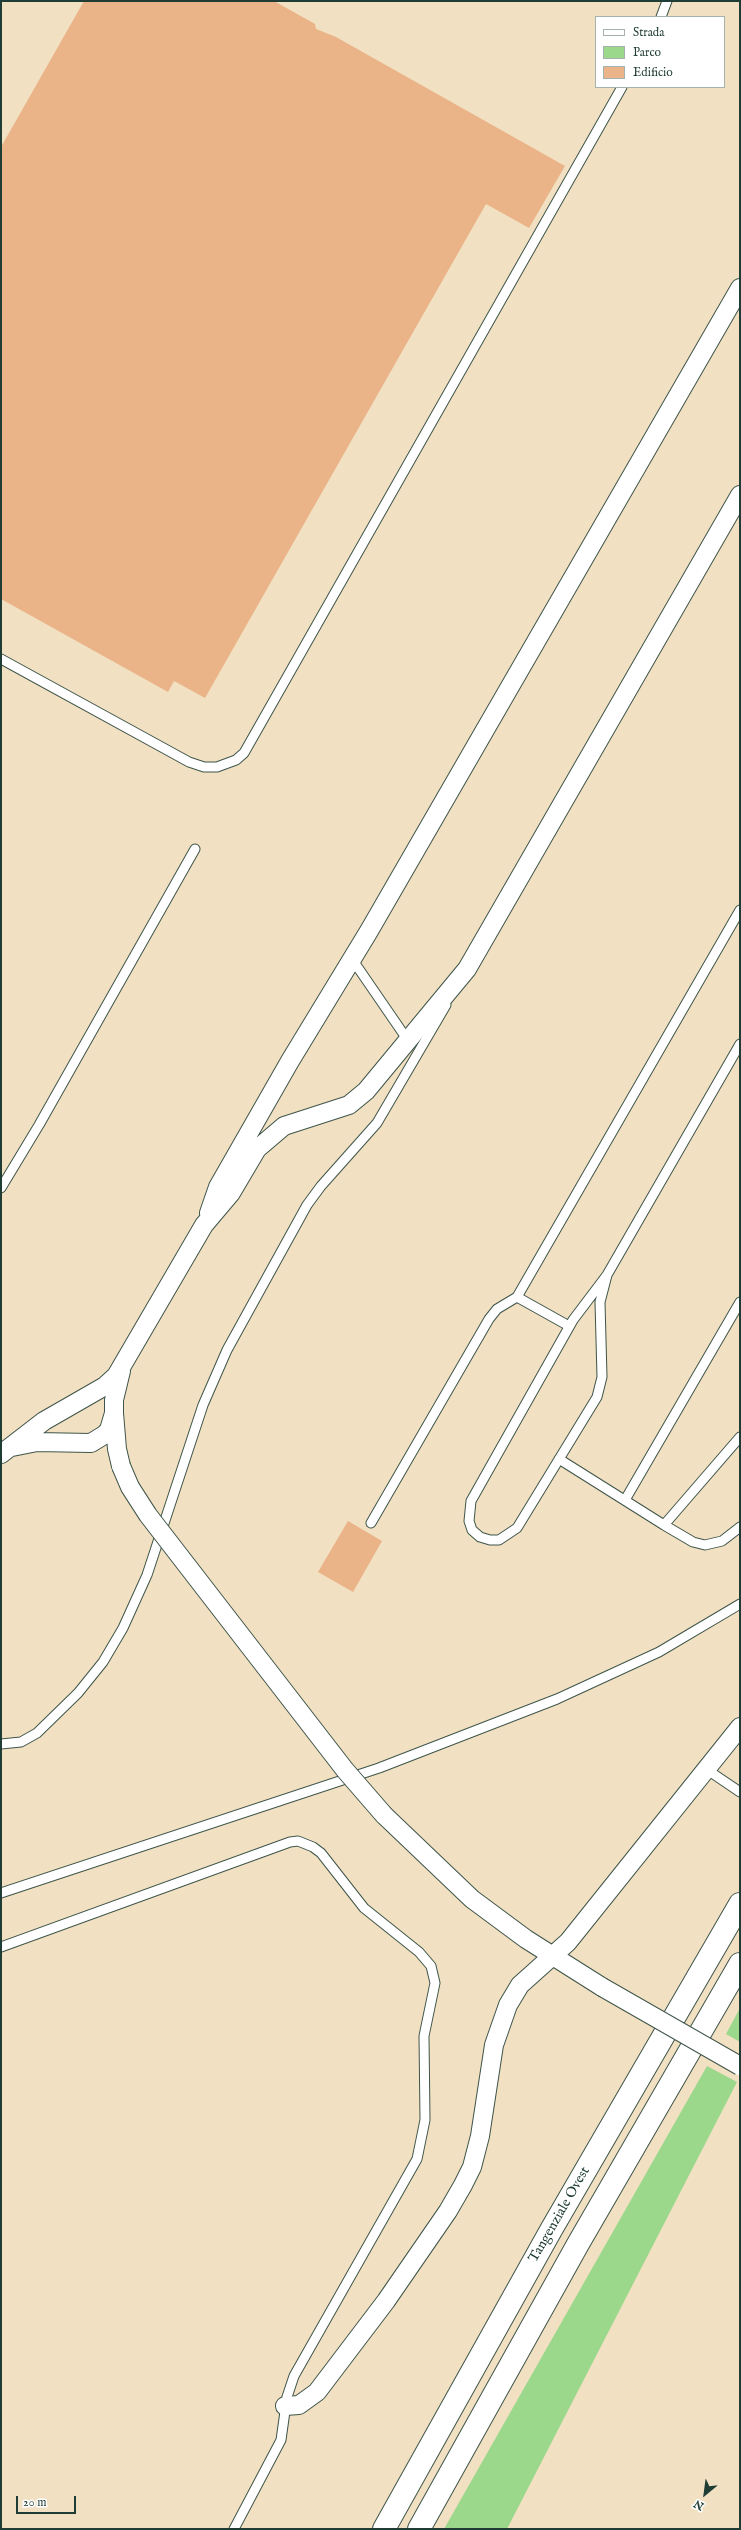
<!DOCTYPE html>
<html>
<head>
<meta charset="utf-8">
<style>
  body { margin:0 }
  #map { position:relative; width:741px; height:2530px; overflow:hidden; background:#f1e0c2; font-family:"IM FELL English",serif }
  canvas { display:block }
  .frame { position:absolute; inset:0; border:2px solid #1f3d34; pointer-events:none }
  .legend { position:absolute; left:595px; top:16px; width:130px; height:72px; box-sizing:border-box; background:#fff; border:1px solid #a5b1ae; margin:0; padding:5px 7px; list-style:none; font-size:12px; color:#1f3d34 }
  .legend li { display:flex; align-items:center; gap:8px; height:20px }
  .legend b { width:20px; border:1px solid #a5b1ae }
  .north { position:absolute; left:685px; top:2474px; width:40px; height:40px; -webkit-text-stroke:3px #fff; paint-order:stroke; rotate:209deg; font-size:11px; font-weight:700; line-height:16px; text-align:center; color:#1f3d34 }
  .north::after { content:''; display:block; margin:auto; width:14px; height:18px; background:#1f3d34; clip-path:polygon(50% 0,100% 100%,50% 72%,0 100%) }
  .scale { position:absolute; left:16px; top:2496px; width:60px; height:18px; box-sizing:border-box; border:2px solid #1f3d34; border-top:0; padding-left:5px; font-size:12px; line-height:14px; white-space:nowrap; color:#1f3d34; -webkit-text-stroke:3px #fff; paint-order:stroke }
</style>
</head>
<body>
<div id="map">
<canvas width="741" height="2530"></canvas>
<div class="frame"></div>
<ul class="legend">
<li><b style="height:5px;background:#fff"></b>Strada</li>
<li><b style="height:11px;background:#9cd88c"></b>Parco</li>
<li><b style="height:11px;background:#eab488"></b>Edificio</li>
</ul>
<div class="north">N</div>
<div class="scale">20 m</div>
</div>
<script>
const ctx = document.querySelector('canvas').getContext('2d');
ctx.lineJoin = 'round';
function fillPath(path, color) {
  ctx.fillStyle = color;
  ctx.fill(path, 'evenodd');
}
function shape(rows) {
  const path = new Path2D();
  for (const r of rows) {
    path.moveTo(r[0], r[1]);
    for (let i = 2; i < r.length; i += 2) path.lineTo(r[i], r[i + 1]);
  }
  return path;
}
function trace(path, color, width, dash) {
  ctx.strokeStyle = color;
  ctx.lineWidth = width;
  ctx.lineCap = dash ? 'butt' : 'round';
  ctx.setLineDash(dash || []);
  ctx.stroke(path);
}
function label(font, color, halo, rows, align = 'center') {
  ctx.font = font + ' "IM FELL English",serif';
  ctx.lineWidth = 4;
  ctx.setLineDash([]);
  ctx.textBaseline = 'middle';
  ctx.strokeStyle = halo;
  ctx.fillStyle = color;
  for (const [text, x, y, turn = 0] of rows) {
    ctx.save();
    ctx.translate(x, y);
    ctx.rotate((+turn || 0) * Math.PI / 180);
    ctx.textAlign = isNaN(turn) ? turn : align;
    if (halo) ctx.strokeText(text, 0, 0);
    ctx.fillText(text, 0, 0);
    ctx.restore();
  }
}
fillPath(shape([
  [740,2008,740,2042,726,2034],
  [707,2066,737,2082,507,2529,444,2529]
]), '#9cd88c');
fillPath(shape([
  [84,1,274,1,315,24,316,29,336,37,565,166,529,228,486,204,205,698,174,681,168,692,1,599,1,147],
  [348,1521,382,1541,353,1592,318,1572]
]), '#eab488');
const lane = shape([
  [661,17,667,1],
  [1,659,189,762,204,767,217,767,236,760,244,753,622,87],
  [352,959,409,1042],
  [1,1188,39,1125,195,849],
  [607,1275,600,1302,602,1377,597,1397,517,1528,499,1540,490,1540,480,1537,472,1530,469,1521,471,1501,573,1320,607,1275,740,1044],
  [569,1326,517,1297,740,910],
  [559,1459,664,1525,740,1437],
  [625,1500,740,1302],
  [371,1523,489,1319,497,1309,517,1297],
  [664,1525,693,1542,705,1545,722,1541,740,1527],
  [1,1744,21,1742,37,1733,78,1693,103,1662,123,1628,147,1575,203,1405,227,1350,307,1205,321,1186,377,1123,446,1005],
  [706,1769,740,1792],
  [1,1893,379,1768,557,1699,659,1652,740,1604],
  [1,1947,290,1842,298,1841,313,1847,321,1853,364,1908,419,1952,431,1966,435,1983,424,2036,425,2120,417,2159,294,2376,287,2397,281,2440,234,2529]
]);
const street = shape([
  [209,1213,218,1187,290,1061,369,931,740,288],
  [12,1447,37,1442,91,1443,104,1435,109,1430,114,1413],
  [1,1454,44,1421,105,1386,116,1376,204,1225,231,1193,257,1149,284,1126,349,1105,366,1091,467,969,740,495],
  [121,1466,117,1449,114,1413,114,1400,121,1371],
  [384,1815,472,1899,526,1939,602,1987],
  [285,2406,299,2405,317,2392,386,2301,448,2211,463,2185,472,2167,480,2136,494,2045,508,2005,520,1985,568,1942,740,1727]
]);
const highway = shape([
  [384,2529,551,2230,740,1904],
  [419,2529,578,2244,740,1964]
]);
trace(lane, '#3e5549', 11);
trace(street, '#3e5549', 20);
trace(highway, '#3e5549', 24);
trace(lane, '#fff', 9);
trace(street, '#fff', 18);
trace(highway, '#fff', 22);
const streetBridge = shape([
  [121,1466,130,1487,148,1515,345,1770,384,1815],
  [602,1987,740,2066]
]);
trace(streetBridge, '#3e5549', 20, []);
trace(streetBridge, '#fff', 18);
label('14px', '#1f3d34', '#fff', [
  ["Tangenziale Ovest",560,2215,-60]
]);
</script>
</body>
</html>
